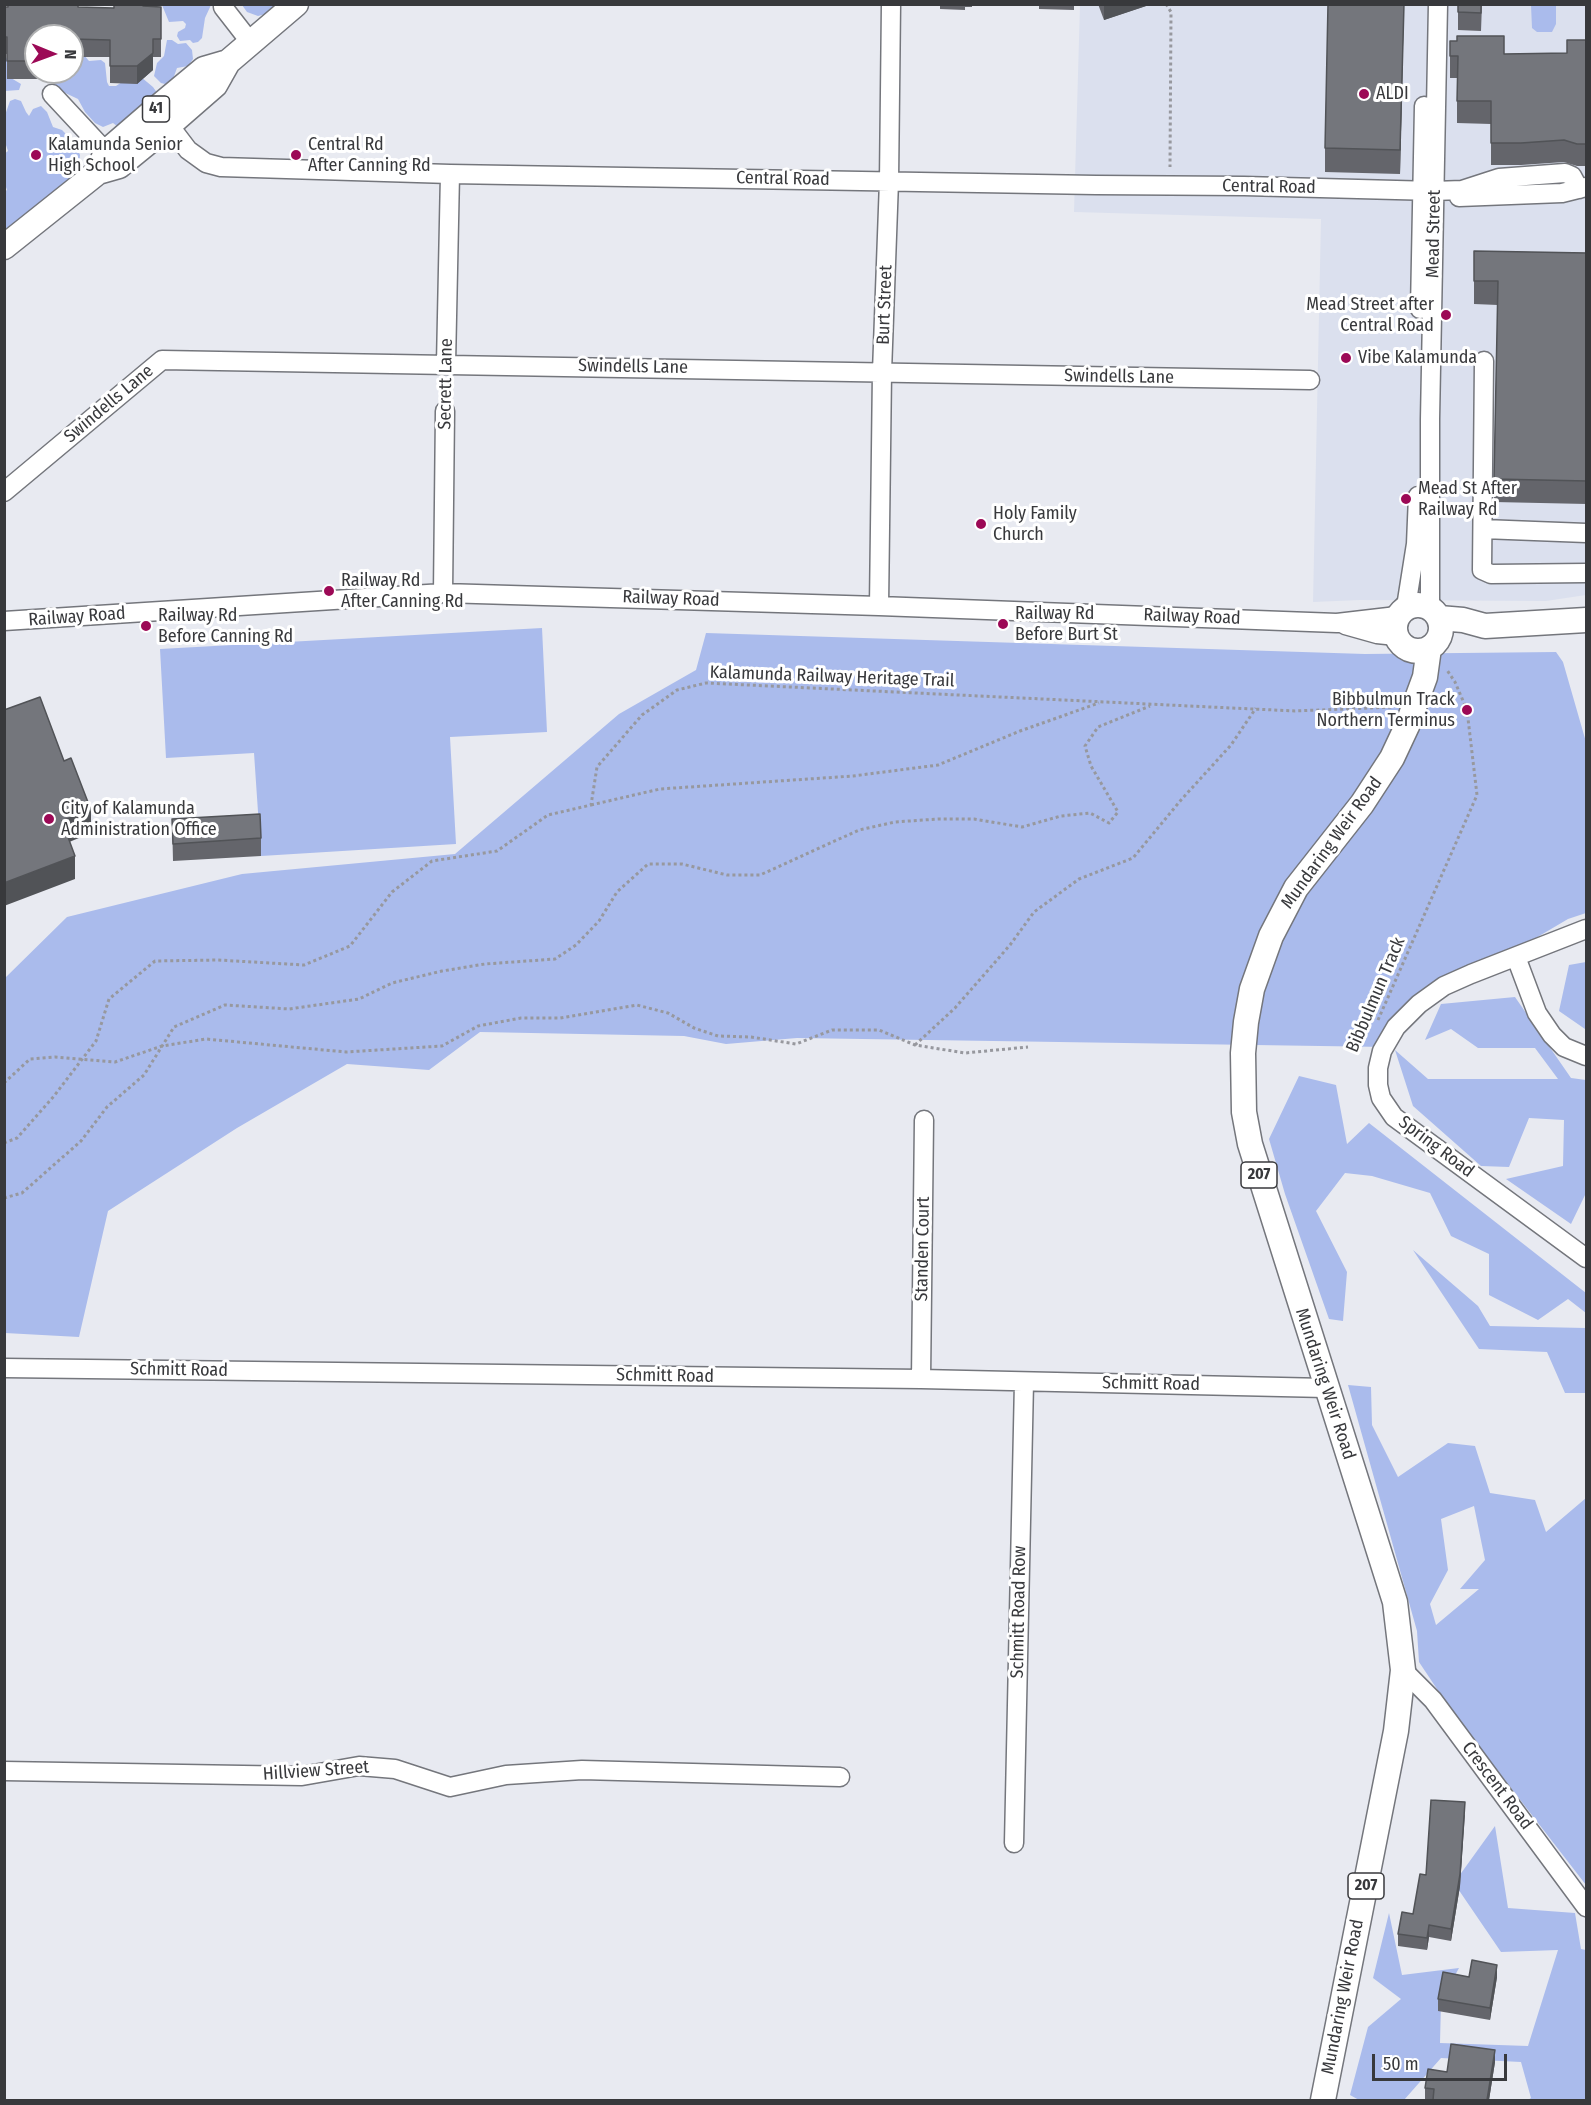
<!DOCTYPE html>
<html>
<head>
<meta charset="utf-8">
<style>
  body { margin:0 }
  #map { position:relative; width:1591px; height:2105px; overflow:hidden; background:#e8eaf1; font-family:"Fira Sans Condensed",sans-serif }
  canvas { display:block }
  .frame { position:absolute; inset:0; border:6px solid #38393c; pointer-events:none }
  .north { position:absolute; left:24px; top:24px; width:60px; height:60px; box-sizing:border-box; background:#fff; border:2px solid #afb0b1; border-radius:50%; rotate:91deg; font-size:16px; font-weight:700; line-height:24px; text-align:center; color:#38393c }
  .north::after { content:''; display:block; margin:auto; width:21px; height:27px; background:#9c0956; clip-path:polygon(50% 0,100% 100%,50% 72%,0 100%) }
  .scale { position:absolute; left:1372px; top:2054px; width:135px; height:27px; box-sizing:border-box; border:3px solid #38393c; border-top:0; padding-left:8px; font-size:18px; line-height:21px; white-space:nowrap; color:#38393c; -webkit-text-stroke:4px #fff; paint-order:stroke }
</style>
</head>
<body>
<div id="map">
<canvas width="1591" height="2105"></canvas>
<div class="frame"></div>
<div class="north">N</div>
<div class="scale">50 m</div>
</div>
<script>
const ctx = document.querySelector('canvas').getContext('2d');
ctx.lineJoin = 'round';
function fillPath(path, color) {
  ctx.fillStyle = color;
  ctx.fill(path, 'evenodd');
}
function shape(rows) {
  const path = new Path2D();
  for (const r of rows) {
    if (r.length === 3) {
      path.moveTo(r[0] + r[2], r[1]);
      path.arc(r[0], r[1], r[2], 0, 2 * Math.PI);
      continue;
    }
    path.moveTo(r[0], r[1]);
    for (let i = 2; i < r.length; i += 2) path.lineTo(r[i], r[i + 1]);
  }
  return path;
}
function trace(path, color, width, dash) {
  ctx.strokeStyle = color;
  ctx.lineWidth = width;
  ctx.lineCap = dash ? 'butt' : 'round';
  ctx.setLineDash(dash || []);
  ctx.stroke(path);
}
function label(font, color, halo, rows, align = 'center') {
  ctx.font = font + ' "Fira Sans Condensed",sans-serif';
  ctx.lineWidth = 6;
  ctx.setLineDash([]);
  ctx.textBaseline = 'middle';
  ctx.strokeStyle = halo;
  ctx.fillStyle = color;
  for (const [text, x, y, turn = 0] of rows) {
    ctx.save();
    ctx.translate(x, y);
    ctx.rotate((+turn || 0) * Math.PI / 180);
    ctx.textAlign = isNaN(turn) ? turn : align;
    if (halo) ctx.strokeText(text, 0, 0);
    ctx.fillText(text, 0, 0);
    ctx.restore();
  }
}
fillPath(shape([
  [1080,5,1586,5,1586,595,1546,601,1360,600,1313,602,1321,219,1074,212]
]), '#dbe0ee');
fillPath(shape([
  [162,5,211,5,205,18,202,38,198,42,193,43,190,40,180,41,177,36,178,32,185,28,186,24,183,21,169,22],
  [242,5,302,5,258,16,247,12],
  [1531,5,1556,5,1556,24,1552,32,1537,32,1532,28],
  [167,40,172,40,178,44,186,43,192,50,193,59,188,66,177,68,173,79,170,83,165,84,161,83,154,76,157,63,164,56],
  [4,54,10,64,11,78,21,84,19,90,5,91],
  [77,54,84,55,89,61,101,60,105,63,107,82,109,86,116,86,122,82,141,77,153,87,160,97,122,130,113,123,103,127,95,123,85,112,78,99,59,90,52,81,52,72,72,72,72,59],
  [15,99,21,101,26,112,29,116,33,109,41,106,47,112,53,127,62,130,75,143,80,155,79,167,79,171,71,182,59,187,63,194,41,202,44,219,16,221,5,246,4,192,7,190,5,184,4,154,8,151,5,142,5,115,10,101],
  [542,628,547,732,450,737,456,844,261,856,254,753,166,758,160,649],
  [706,633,1365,654,1556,652,1563,662,1586,742,1586,913,1568,919,1512,952,1421,990,1386,1047,797,1038,726,1044,684,1036,480,1032,429,1070,347,1064,237,1128,108,1211,79,1337,5,1333,5,978,67,917,242,874,455,854,619,714,696,670],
  [1586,962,1586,1029,1585,1029,1559,1011,1569,965],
  [1515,997,1571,1078,1586,1080,1586,1193,1571,1224,1506,1179,1563,1166,1564,1120,1529,1118,1509,1167,1481,1166,1413,1106,1395,1050,1428,1079,1558,1079,1535,1048,1478,1048,1451,1029,1425,1040,1441,1004],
  [1299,1076,1336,1085,1347,1144,1369,1123,1586,1293,1586,1313,1568,1299,1538,1320,1489,1295,1489,1254,1451,1236,1430,1193,1372,1176,1345,1173,1316,1211,1347,1272,1343,1321,1329,1319,1285,1194,1269,1139],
  [1413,1250,1478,1306,1490,1326,1586,1328,1586,1393,1565,1393,1547,1352,1479,1349],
  [1348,1385,1371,1387,1372,1425,1398,1477,1448,1443,1475,1446,1490,1493,1535,1500,1546,1532,1586,1498,1586,1885,1453,1713,1419,1662,1417,1631],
  [1474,1506,1485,1560,1460,1589,1479,1589,1436,1625,1430,1604,1448,1570,1441,1519],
  [1495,1826,1508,1908,1575,1913,1581,1949,1586,1950,1586,2100,1528,2100,1531,2098,1521,2062,1441,2058,1404,2100,1359,2100,1350,2095,1368,2027,1401,1999,1373,1978,1389,1913,1402,1975,1459,1968,1441,2001,1440,2043,1528,2046,1558,1950,1501,1952,1454,1883]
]), '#aabbec');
const minor = shape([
  [223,7,251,43],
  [52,94,106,152],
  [163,117,188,150,206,163,221,167,450,174,1096,185,1244,186,1434,191,1462,190,1499,178,1565,173,1572,176,1579,189],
  [1459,197,1562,193,1586,187],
  [1420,309,1424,106],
  [1484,361,1482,570,1491,574,1586,573],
  [446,364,450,174],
  [4,492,162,360,1310,380],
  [1483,529,1586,533],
  [443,593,445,411],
  [879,606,882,372,889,181,891,4],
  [1406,607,1416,544,1418,496],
  [1430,608,1430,419,1438,4],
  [4,621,443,593,879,606,1337,623,1397,616],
  [1345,625,1377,634,1396,636],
  [1586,929,1471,974,1444,986,1419,1004,1396,1027,1382,1051,1378,1068,1378,1085,1381,1098,1394,1117,1586,1258],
  [1516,957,1537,1013,1552,1035,1564,1047,1586,1056],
  [4,1368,921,1379,1326,1388],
  [921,1379,924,1120],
  [1403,1670,1433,1700,1586,1907],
  [4,1771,302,1776,359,1766,395,1769,450,1787,506,1775,582,1770,840,1777],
  [1014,1843,1024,1382]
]);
const major = shape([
  [98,172,106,152,157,108,204,69,228,62],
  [4,247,98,172,119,166,168,126,215,85,228,62,296,4],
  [1418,628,23],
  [1439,618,1463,620,1485,626,1586,620],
  [1323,2100,1396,1731,1403,1670,1395,1602,1250,1144,1244,1112,1243,1053,1246,1022,1252,989,1271,936,1296,888,1362,804,1392,758,1407,726,1425,677,1429,648]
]);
trace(minor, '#74767c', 21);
trace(major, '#74767c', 27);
trace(shape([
  [1166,4,1171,12,1170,167],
  [591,805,660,789,853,776,938,765,1020,731,1099,703],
  [1378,1020,1477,795,1467,710,1455,682,1447,670],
  [915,1045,955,1008,1010,945,1034,912,1079,879,1133,858,1181,800,1231,745,1256,708],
  [4,1083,30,1059,55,1057,115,1062,162,1046,206,1039,346,1052,442,1046,478,1026,521,1018,560,1018,637,1005,668,1013,694,1028,718,1036,751,1037,796,1044,832,1030,879,1030,915,1045,965,1053,1028,1047],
  [4,1143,17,1138,54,1096,96,1041,109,999,155,961,218,960,304,965,350,946,392,892,432,861,497,851,548,815,591,805,597,767,642,715,677,690,706,683,1295,711,1392,707],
  [4,1198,22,1193,81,1141,107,1107,144,1075,174,1027,225,1005,289,1009,359,999,392,983,442,971,485,964,555,959,576,945,599,921,617,892,648,864,682,864,727,875,760,875,859,830,895,822,938,819,974,819,1022,827,1061,816,1090,813,1109,823,1118,812,1091,766,1085,746,1098,727,1150,706]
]), '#97989e', 3, [3, 3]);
trace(minor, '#fff', 18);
trace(major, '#fff', 24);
fillPath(shape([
  [940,4,972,4,972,7,965,7,965,10,940,9],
  [1039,4,1074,4,1074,10,1039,9],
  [1098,4,1149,4,1149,5,1104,20],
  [1404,4,1400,174,1325,172,1325,148],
  [1458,4,1482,4,1481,31,1458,30],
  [144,6,161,7,161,57,153,57,153,70,137,84,110,83,110,57,72,57,72,36,36,36,36,72,39,72,39,79,7,79,7,54,4,54,4,7,114,8],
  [1587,40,1587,166,1577,166,1564,162,1521,165,1491,165,1491,124,1457,123,1457,78,1450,78,1450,41,1504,54,1567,53],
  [1474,251,1587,253,1587,504,1494,502,1498,305,1474,304],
  [172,819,261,838,261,856,173,861],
  [1465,1814,1460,1886,1451,1941,1429,1937,1427,1950,1398,1946,1398,1934,1413,1914,1426,1875],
  [1469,1977,1497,1977,1490,2020,1438,2011,1438,1999],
  [1495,2062,1489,2100,1425,2100,1425,2088,1447,2072]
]), '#64656b');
fillPath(shape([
  [1104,4,1149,4,1149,5,1104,20],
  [1404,4,1400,174,1400,150],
  [153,39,153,70,137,84,137,66],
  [91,810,91,833,62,845,62,821],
  [75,856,75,879,4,906,4,883],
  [1465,1802,1460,1886,1451,1941,1451,1929],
  [1429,1925,1429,1937,1427,1950,1427,1938],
  [1497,1965,1497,1977,1490,2020,1490,2008],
  [1495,2050,1495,2062,1489,2100,1487,2100]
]), '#515357');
const building = shape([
  [8,4,78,4,78,7,114,8,114,4,143,4,143,6,161,7,161,39,153,39,153,53,137,66,110,66,110,40,72,39,72,36,36,36,36,61,7,61,7,37,4,37,4,7,8,7,8,4],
  [1328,4,1404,4,1400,150,1325,148,1328,4],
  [1458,4,1481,4,1481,13,1458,12,1458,4],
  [1457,36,1504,36,1504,54,1567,53,1567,40,1587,40,1587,144,1577,144,1564,140,1521,143,1491,143,1491,101,1457,101,1458,56,1450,56,1450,41,1457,41,1457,36],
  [1474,251,1587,253,1587,481,1494,479,1498,281,1474,281,1474,251],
  [40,697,64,761,71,758,91,810,62,821,75,856,4,883,4,710,40,697],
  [260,814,261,838,173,844,172,819,260,814],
  [1431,1800,1465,1802,1460,1874,1451,1929,1429,1925,1427,1938,1398,1934,1402,1912,1413,1914,1420,1874,1426,1875,1431,1800],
  [1472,1960,1497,1965,1490,2008,1438,1999,1443,1972,1469,1977,1472,1960],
  [1451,2044,1495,2050,1487,2100,1433,2100,1434,2089,1425,2088,1428,2069,1447,2072,1451,2044]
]);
fillPath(building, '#74767c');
trace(building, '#515357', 1.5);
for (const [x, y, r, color] of [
  [1364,94,6,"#9c0956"],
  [36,155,6,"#9c0956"],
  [296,155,6,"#9c0956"],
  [1446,315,6,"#9c0956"],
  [1346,358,6,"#9c0956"],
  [1406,499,6,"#9c0956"],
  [981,524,6,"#9c0956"],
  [329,591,6,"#9c0956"],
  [1003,624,6,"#9c0956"],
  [146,626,6,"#9c0956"],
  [1467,710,6,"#9c0956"],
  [49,819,6,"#9c0956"]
]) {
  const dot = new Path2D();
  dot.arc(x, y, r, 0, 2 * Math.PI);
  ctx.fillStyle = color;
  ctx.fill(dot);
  trace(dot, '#fff', 2);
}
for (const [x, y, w] of [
  [156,109,27],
  [1259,1175,36],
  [1366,1886,36]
]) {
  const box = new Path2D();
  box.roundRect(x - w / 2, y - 13, w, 26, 4.5);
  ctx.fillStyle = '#fff';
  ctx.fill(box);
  trace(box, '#38393c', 1.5);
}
label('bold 16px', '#38393c', null, [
  ["41",156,109],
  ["207",1259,1175],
  ["207",1366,1886]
]);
label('18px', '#38393c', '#fff', [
  ["ALDI",1376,94],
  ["Kalamunda Senior",48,145],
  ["High School",48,166],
  ["Central Rd",308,145],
  ["After Canning Rd",308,166],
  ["Mead Street after",1434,305,"right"],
  ["Central Road",1434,326,"right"],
  ["Vibe Kalamunda",1358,358],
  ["Mead St After",1418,489],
  ["Railway Rd",1418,510],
  ["Holy Family",993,514],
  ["Church",993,535],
  ["Railway Rd",341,581],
  ["After Canning Rd",341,602],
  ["Railway Rd",1015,614],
  ["Before Burt St",1015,635],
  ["Railway Rd",158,616],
  ["Before Canning Rd",158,637],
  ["Bibbulmun Track",1455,700,"right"],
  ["Northern Terminus",1455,721,"right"],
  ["City of Kalamunda",61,809],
  ["Administration Office",61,830]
], 'left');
label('18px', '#38393c', '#fff', [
  ["Central Road",783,179,1],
  ["Central Road",1269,187,1],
  ["Mead Street",1434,234,-89],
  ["Burt Street",885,305,-88],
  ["Swindells Lane",633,367,1],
  ["Swindells Lane",1119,377,1],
  ["Secrett Lane",446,384,-89],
  ["Swindells Lane",109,404,-40],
  ["Railway Road",671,599,2],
  ["Railway Road",77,617,-4],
  ["Railway Road",1192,617,2],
  ["Kalamunda Railway Heritage Trail",832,677,2],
  ["Mundaring Weir Road",1332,843,-54],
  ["Bibbulmun Track",1376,995,-67],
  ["Spring Road",1436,1147,37],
  ["Standen Court",923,1249,-89],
  ["Schmitt Road",179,1370,1],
  ["Schmitt Road",665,1376,1],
  ["Schmitt Road",1151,1384,1],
  ["Mundaring Weir Road",1325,1384,72],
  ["Schmitt Road Row",1019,1612,-89],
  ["Hillview Street",316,1771,-4],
  ["Crescent Road",1497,1786,53],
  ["Mundaring Weir Road",1343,1997,-79]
]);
</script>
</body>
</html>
